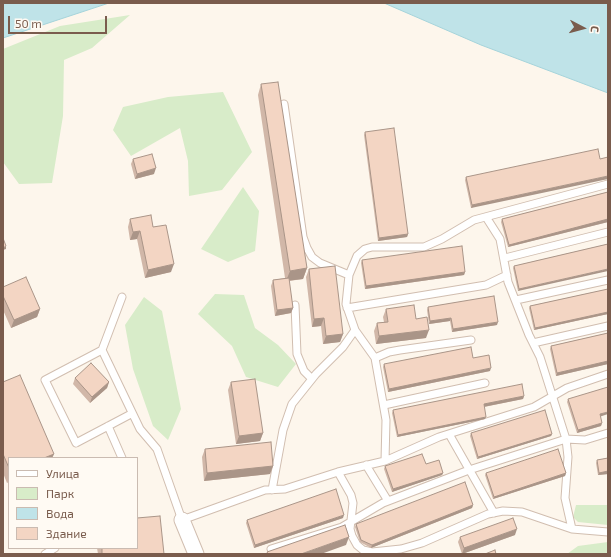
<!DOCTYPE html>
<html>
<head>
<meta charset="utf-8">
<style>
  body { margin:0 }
  #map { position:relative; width:611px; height:557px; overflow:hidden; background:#fdf6ec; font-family:"Exo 2",sans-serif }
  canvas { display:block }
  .frame { position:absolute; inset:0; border:4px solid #7a5c4d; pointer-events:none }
  .legend { position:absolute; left:8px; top:457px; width:130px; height:92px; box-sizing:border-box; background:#fffaf3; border:1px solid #cabbb1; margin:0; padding:5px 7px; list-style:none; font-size:12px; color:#7a5c4d }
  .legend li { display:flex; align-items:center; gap:8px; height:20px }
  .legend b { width:20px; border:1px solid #cabbb1 }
  .north { position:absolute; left:563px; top:8px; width:40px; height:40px; -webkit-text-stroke:3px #fffaf3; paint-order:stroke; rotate:96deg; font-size:11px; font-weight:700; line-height:16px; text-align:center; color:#7a5c4d }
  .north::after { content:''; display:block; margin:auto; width:14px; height:18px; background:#7a5c4d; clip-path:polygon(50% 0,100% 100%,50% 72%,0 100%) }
  .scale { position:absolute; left:8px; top:16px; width:99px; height:18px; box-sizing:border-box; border:2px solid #7a5c4d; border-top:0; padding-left:5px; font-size:12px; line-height:14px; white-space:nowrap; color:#7a5c4d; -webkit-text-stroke:3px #fffaf3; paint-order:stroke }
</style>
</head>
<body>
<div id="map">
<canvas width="611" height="557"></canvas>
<div class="frame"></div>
<ul class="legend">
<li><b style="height:5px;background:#fff"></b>Улица</li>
<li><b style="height:11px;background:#d8ecc9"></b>Парк</li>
<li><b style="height:11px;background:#bfe3e8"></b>Вода</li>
<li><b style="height:11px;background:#f3d5c3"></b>Здание</li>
</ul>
<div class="north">С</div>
<div class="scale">50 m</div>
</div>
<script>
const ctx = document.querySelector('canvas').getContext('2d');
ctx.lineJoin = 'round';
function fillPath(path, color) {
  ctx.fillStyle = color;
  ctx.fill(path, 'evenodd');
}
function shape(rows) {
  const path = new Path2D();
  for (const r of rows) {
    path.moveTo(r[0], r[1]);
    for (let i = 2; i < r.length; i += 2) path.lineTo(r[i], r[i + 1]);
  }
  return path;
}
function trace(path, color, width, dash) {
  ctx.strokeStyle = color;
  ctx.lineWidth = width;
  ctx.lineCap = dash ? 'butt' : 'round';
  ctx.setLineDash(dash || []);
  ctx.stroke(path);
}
fillPath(shape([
  [130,15,92,48,64,60,63,116,52,183,19,184,3,162,3,49,60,26],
  [223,92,252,152,222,190,189,196,188,161,180,128,131,156,113,130,123,107,168,97],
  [243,187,259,211,255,251,228,262,201,249],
  [215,294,244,295,255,328,278,345,296,364,278,387,246,377,232,346,198,314],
  [144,297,162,311,181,409,168,440,153,426,133,369,125,325],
  [576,505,608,505,608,525,578,522,573,517],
  [608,542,608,554,567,554,578,546]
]), '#d8ecc9');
const water = shape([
  [3,3,109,3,3,38,3,3],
  [384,3,608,3,608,93,481,45,384,3]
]);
fillPath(water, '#bfe3e8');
trace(water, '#a5d3da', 1);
const service = shape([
  [284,104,303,237,307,248,312,257,320,263,349,275],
  [486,217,500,239,508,282,529,335,540,357,566,439,568,457,565,498,572,529],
  [505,258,608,232],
  [122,297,102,350,45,380,76,443,131,414],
  [516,300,608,280],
  [295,305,297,354,304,371,312,379],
  [347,308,486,285,507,275],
  [533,343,608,326],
  [102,350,140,429,157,449,182,520,265,490,285,489,338,472,385,461,439,437,534,407,567,388,608,374],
  [375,358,389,352,400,350,471,340],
  [384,405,485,383],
  [108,426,122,458],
  [449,434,494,513],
  [385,461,386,420,375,358,355,330,346,304,349,275,357,256,365,249,372,247,424,247,442,239,474,220,608,184],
  [366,465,388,501],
  [338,472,351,495,353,503,350,529,352,536,357,545,363,550,372,552,401,549,422,543,488,514,503,511,522,512,572,529,608,532],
  [272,490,283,430,292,404,316,374,343,347,355,330],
  [271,549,342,527,383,503,469,470,566,439,585,440,608,433],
  [45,554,55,548]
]);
const minor = shape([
  [182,520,196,554]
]);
trace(service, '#d1beb0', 9);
trace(minor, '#d1beb0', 17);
trace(service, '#fff', 7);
trace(minor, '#fff', 15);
fillPath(shape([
  [261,84,307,268,303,279,289,281,293,308,291,313,275,316,271,286,273,280,285,278,258,95],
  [365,132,408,234,407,237,378,241,364,135],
  [133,159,154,174,135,179,131,164],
  [600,159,471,208,465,180,466,177],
  [608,192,608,222,508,247,501,222,502,219],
  [130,219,153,227,171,272,145,278,137,239,130,240,128,227],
  [608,244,518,291,513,268,514,266],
  [362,260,465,272,464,275,365,289,361,263],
  [309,269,343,334,340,342,323,344,321,326,312,327,306,277],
  [3,287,40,309,37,317,11,328,3,310],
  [608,289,608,314,534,330,529,308,530,306],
  [428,307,497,325,452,332,450,321,429,324,427,310],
  [386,309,416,319,426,338,376,344,374,331,377,323,384,322,383,317],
  [608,333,608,364,556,376,550,349,551,346],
  [384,364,490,371,388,392,383,367],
  [75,378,109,382,107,388,90,403,73,384],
  [3,382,54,454,52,458,9,458,9,482,7,483,3,473],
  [231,382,263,433,260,441,236,444,228,390],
  [524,396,523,399,484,407,485,419,397,437,392,413,393,410],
  [568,399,600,416,602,423,601,426,577,433,567,402],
  [471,433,552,434,551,436,477,459,470,436],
  [205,449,273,466,270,474,204,481,202,457],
  [608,458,608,474,598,475,596,463,597,460],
  [426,464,443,473,442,475,392,492,384,469,385,466],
  [486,473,566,473,565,476,493,499,485,475],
  [473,505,472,508,371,548,360,542,355,527,356,524],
  [343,518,254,548,246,523,247,520],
  [515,535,462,554,458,542,460,537],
  [97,548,137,548,164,554,98,554]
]), '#d1b7a8');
fillPath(shape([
  [156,168,154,174,135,179,137,174],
  [608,176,608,179,471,208,472,205],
  [608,219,608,222,508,247,509,245],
  [140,231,137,239,130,240,133,232],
  [408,234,407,237,378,241,379,238],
  [6,246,6,249,3,250,3,248],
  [174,264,171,272,145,278,148,270],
  [307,268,303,279,286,281,290,271],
  [608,269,608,271,518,291,519,289],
  [465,272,464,275,365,289,366,286],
  [293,308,291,313,275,316,277,310],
  [40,309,37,317,11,328,14,320],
  [608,312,608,314,534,330,535,328],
  [324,318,321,326,312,327,314,319],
  [451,318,450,321,429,324,430,321],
  [498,322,497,325,452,332,453,329],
  [429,330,426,338,376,344,379,336],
  [343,334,340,342,323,344,326,336],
  [608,361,608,364,556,376,557,373],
  [491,368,490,371,388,392,389,389],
  [109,382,107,388,90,403,92,397],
  [524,396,523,399,483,407,484,404],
  [608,412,608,414,599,417,600,414],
  [486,417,485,419,397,437,398,435],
  [602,423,601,426,577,433,578,430],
  [263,433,260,441,236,444,239,436],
  [552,434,551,436,477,459,478,457],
  [54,454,52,458,44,458],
  [273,466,270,474,204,481,207,473],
  [608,471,608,474,598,475,599,473],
  [443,473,442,475,392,492,393,489],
  [566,473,565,476,493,499,494,497],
  [473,505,472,508,371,548,372,545],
  [344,515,343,518,254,548,255,545],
  [517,529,515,535,462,554,464,548],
  [349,537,346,545,321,554,301,554]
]), '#aa9588');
const building = shape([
  [278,82,307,268,290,271,261,84,278,82],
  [394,128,408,234,379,238,365,132,394,128],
  [598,149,600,159,608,157,608,176,472,205,466,177,598,149],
  [152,154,156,168,137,174,133,159,152,154],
  [608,192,608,219,509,245,502,219,608,192],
  [151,215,153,227,166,225,174,264,148,270,140,231,133,232,130,219,151,215],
  [3,238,6,246,3,248,3,238],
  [608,244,608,269,519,289,514,266,608,244],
  [462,246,465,272,366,286,362,260,462,246],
  [335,266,343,334,326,336,324,318,314,319,309,269,335,266],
  [26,277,40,309,14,320,3,296,3,287,26,277],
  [289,278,293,308,277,310,273,280,289,278],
  [608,289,608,312,535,328,530,306,608,289],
  [494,296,498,322,453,329,451,318,430,321,428,307,494,296],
  [414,305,416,319,427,317,429,330,379,336,377,323,388,322,386,309,414,305],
  [608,333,608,361,557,373,551,346,608,333],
  [471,347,473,358,489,355,491,368,389,389,384,364,471,347],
  [91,363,109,382,92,397,75,378,91,363],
  [20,375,54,454,44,458,9,458,9,468,3,454,3,382,20,375],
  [255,379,263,433,239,436,231,382,255,379],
  [522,384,524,396,484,404,486,417,398,435,393,410,522,384],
  [608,387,608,412,600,414,602,423,578,430,568,399,608,387],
  [545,410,552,434,478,457,471,433,545,410],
  [271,442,273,466,207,473,205,449,271,442],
  [558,449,566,473,494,497,486,473,558,449],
  [422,454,426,464,439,460,443,473,393,489,385,466,422,454],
  [608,458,608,471,599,473,597,460,608,458],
  [465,482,473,505,372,545,361,540,356,524,465,482],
  [336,489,344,515,255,545,247,520,336,489],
  [160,516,164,554,102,554,102,548,137,548,137,518,160,516],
  [513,518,517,529,464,548,460,537,513,518],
  [345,525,349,537,301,554,268,554,267,552,345,525],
  [495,550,496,554,485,554,495,550]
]);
fillPath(building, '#f3d5c3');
trace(building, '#aa9588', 1);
</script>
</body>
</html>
